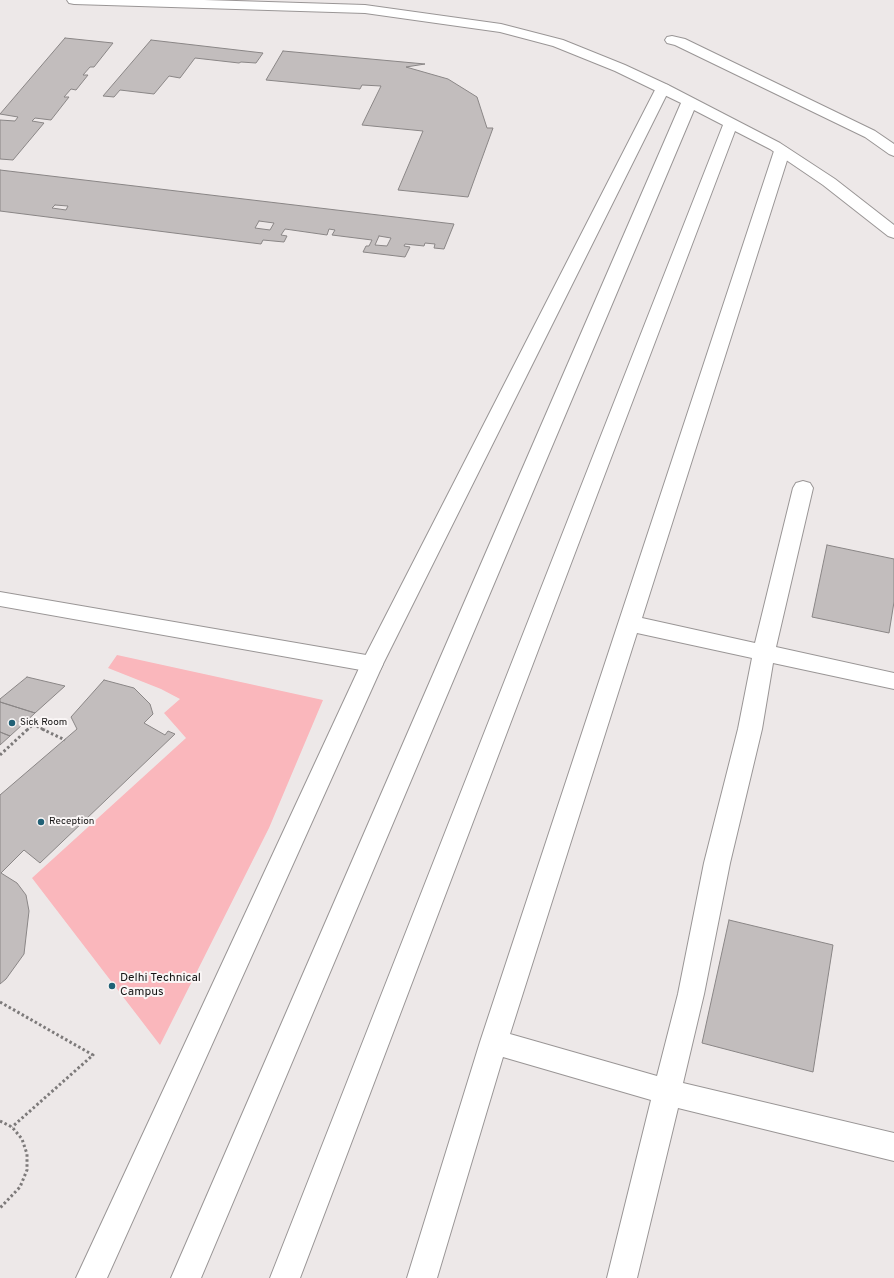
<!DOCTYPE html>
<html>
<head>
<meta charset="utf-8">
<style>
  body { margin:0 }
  canvas { display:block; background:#ede8e8 }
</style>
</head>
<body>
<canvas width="894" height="1278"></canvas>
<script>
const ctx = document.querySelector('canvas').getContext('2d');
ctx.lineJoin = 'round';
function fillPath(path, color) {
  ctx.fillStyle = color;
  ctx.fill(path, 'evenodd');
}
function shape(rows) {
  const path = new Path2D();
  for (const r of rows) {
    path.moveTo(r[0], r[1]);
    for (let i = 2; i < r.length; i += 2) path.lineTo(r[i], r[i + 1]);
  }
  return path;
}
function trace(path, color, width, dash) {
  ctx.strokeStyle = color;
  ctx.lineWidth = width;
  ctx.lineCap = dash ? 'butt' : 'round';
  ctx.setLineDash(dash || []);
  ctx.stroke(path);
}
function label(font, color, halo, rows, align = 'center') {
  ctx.font = font + ' Overpass,sans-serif';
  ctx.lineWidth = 4;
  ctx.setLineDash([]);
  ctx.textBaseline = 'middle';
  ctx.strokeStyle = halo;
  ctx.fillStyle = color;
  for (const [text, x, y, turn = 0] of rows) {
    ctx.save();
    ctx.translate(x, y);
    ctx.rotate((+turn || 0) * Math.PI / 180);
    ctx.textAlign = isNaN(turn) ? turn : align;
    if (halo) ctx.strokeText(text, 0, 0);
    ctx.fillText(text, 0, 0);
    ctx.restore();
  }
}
fillPath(shape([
  [117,655,323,700,269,828,160,1045,32,878,186,738,164,713,180,699,161,689,108,668]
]), '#fab7bc');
const building = shape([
  [65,38,113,43,94,67,90,67,83,75,88,75,76,90,71,89,64,97,69,97,51,120,35,118,32,121,44,123,13,160,0,159,0,120,15,121,18,117,0,114,65,38],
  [151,40,263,53,256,63,241,62,239,63,195,58,180,78,169,76,154,94,120,90,114,97,103,96,151,40],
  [283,51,425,64,406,67,448,79,477,97,487,128,493,128,468,197,398,190,423,131,362,125,381,86,362,85,360,89,266,80,283,51],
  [0,170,454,224,444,249,434,248,435,244,425,243,424,246,405,244,404,246,410,247,405,257,363,252,366,246,369,246,372,240,332,235,335,230,329,229,327,235,285,229,281,235,287,236,284,242,263,240,261,244,0,211,0,170],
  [55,205,68,206,66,210,52,208,55,205],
  [259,221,274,223,270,230,255,228,259,221],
  [379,236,391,238,387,246,375,245,379,236],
  [827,545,894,559,894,602,889,633,812,617,827,545],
  [27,677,65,686,35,713,0,702,0,699,27,677],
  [104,680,134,688,150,704,153,714,144,723,165,735,168,731,175,734,40,863,24,850,1,873,17,883,26,895,29,911,24,954,6,979,0,984,0,795,77,729,71,717,104,680],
  [0,702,35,713,10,736,0,732,0,702],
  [0,732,10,736,0,745,0,732],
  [729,920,833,945,813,1072,702,1043,729,920]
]);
fillPath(building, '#c2bdbd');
trace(building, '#8a8686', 1);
const lane = shape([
  [0,592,372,656,380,658,383,664,380,670,372,672,0,606,0,592]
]);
const street = shape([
  [663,84,668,85,670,88,383,664,107,1278,76,1278,361,664,656,88,658,85,663,84],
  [782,146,787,148,790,151,642,618,755,643,793,488,796,483,803,481,810,483,813,488,776,647,894,673,894,689,773,663,762,729,730,863,704,994,683,1083,894,1133,894,1161,678,1108,637,1278,607,1278,651,1100,503,1057,437,1278,407,1278,480,1042,774,151,777,148,782,146],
  [637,633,752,658,738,729,704,863,678,994,657,1076,510,1034,637,633]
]);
const secondary = shape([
  [67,0,204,0,365,5,501,24,563,40,625,65,668,85,780,143,835,179,894,225,894,238,888,236,823,185,770,149,735,131,300,1278,270,1278,723,125,694,110,201,1278,171,1278,681,103,615,71,553,46,500,32,365,13,74,4,69,3,67,0],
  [672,36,685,39,875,131,894,144,894,156,889,154,865,137,675,45,667,43,665,40,667,37,672,36]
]);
trace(lane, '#9a9696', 2);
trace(street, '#9a9696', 2);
trace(secondary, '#9a9696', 2);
trace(shape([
  [27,730,33,725,45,730]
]), '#7d7a7a', 2.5, [2, 2]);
trace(shape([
  [42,729,65,740],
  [0,755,28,729],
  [0,1002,93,1055,12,1127],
  [0,1121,12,1127,22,1139,27,1154,27,1170,20,1187,0,1208]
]), '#7d7a7a', 3, [2.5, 2.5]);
fillPath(lane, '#fff');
fillPath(street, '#fff');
fillPath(secondary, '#fff');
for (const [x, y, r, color] of [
  [12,723,4,"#216176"],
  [41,822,4,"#216176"],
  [112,986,4,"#216176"]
]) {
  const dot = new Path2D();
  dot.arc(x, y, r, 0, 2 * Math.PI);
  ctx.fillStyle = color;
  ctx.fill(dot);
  trace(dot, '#faf6f6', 1.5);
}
label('10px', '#151414', '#faf6f6', [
  ["Sick Room",20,723],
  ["Reception",49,822]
], 'left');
label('12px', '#151414', '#faf6f6', [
  ["Delhi Technical",120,979],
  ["Campus",120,993]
], 'left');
</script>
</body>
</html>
